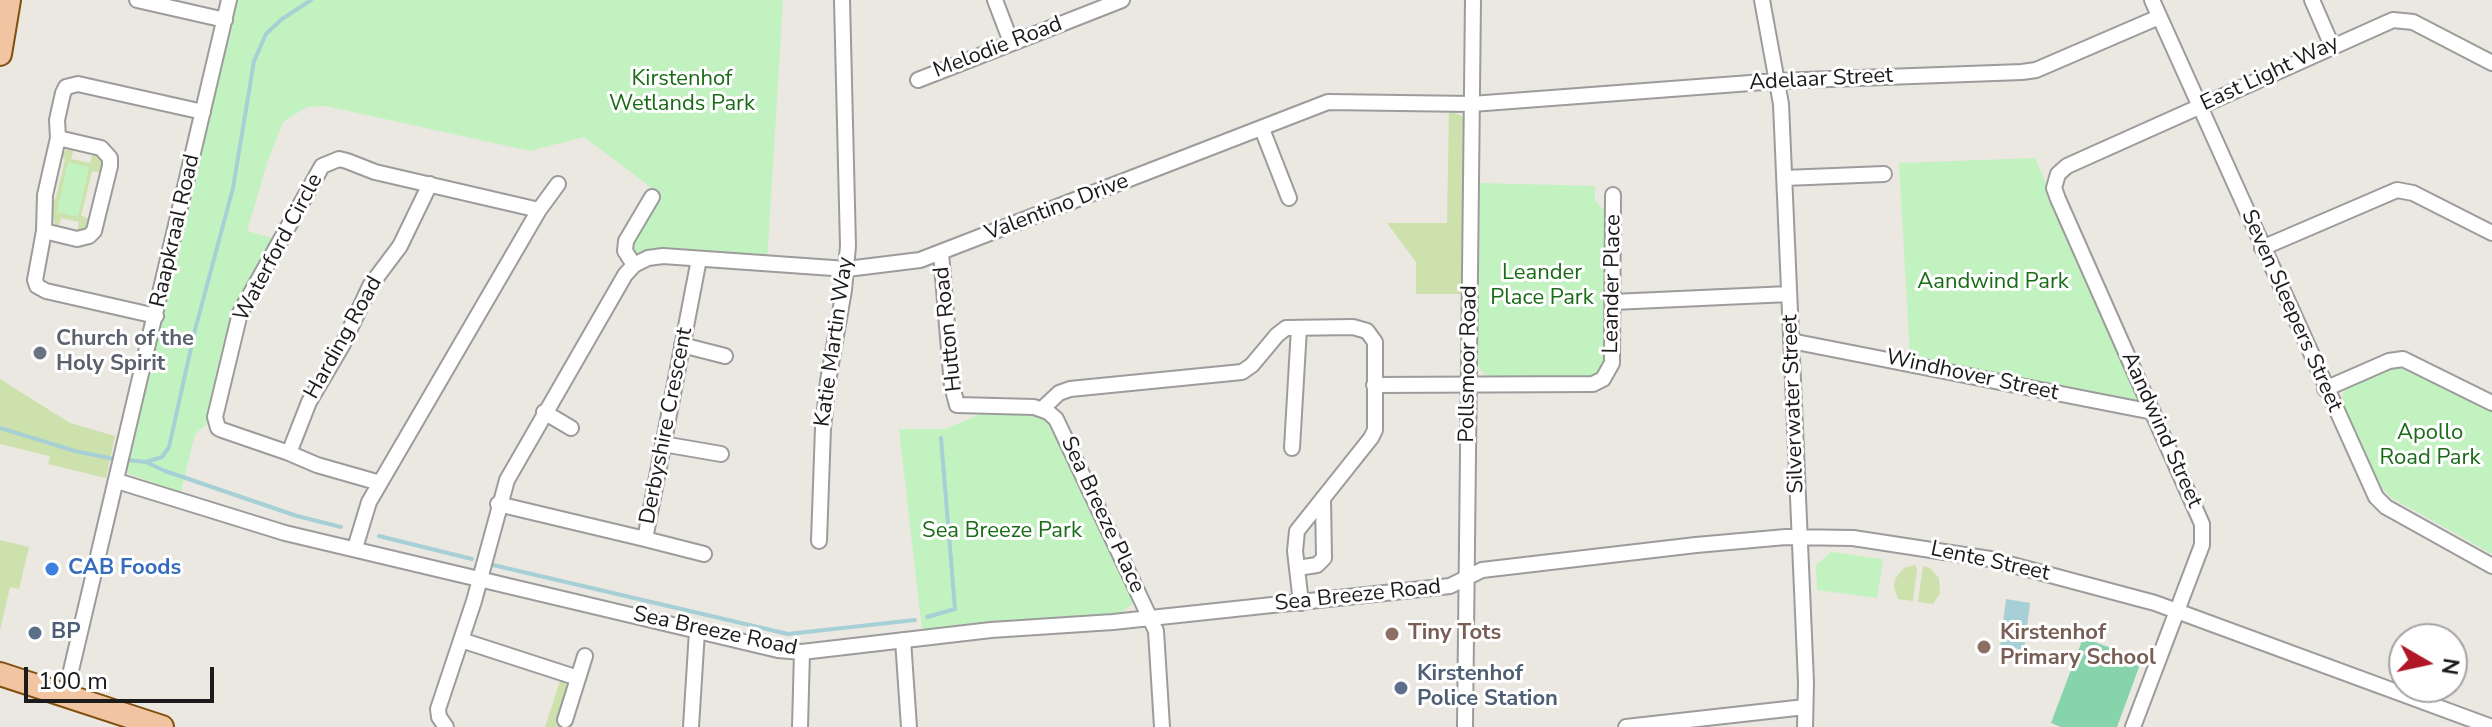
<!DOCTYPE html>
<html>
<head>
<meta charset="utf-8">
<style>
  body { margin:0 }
  #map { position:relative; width:2492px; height:727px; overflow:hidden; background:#ebe7e1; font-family:"Nunito Sans",sans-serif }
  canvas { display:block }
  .north { position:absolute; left:2388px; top:623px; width:80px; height:80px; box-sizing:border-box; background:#fff; border:2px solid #a4a4a4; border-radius:50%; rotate:99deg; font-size:22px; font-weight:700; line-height:32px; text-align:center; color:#1b1b1b }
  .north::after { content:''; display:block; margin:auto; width:28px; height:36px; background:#b01528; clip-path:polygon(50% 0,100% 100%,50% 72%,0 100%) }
  .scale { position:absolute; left:24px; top:667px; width:190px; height:36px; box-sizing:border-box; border:4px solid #1b1b1b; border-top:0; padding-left:10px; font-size:24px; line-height:28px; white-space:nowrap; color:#1b1b1b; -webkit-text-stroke:6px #fff; paint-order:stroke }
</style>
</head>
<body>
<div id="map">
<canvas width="2492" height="727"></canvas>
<div class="north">N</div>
<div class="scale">100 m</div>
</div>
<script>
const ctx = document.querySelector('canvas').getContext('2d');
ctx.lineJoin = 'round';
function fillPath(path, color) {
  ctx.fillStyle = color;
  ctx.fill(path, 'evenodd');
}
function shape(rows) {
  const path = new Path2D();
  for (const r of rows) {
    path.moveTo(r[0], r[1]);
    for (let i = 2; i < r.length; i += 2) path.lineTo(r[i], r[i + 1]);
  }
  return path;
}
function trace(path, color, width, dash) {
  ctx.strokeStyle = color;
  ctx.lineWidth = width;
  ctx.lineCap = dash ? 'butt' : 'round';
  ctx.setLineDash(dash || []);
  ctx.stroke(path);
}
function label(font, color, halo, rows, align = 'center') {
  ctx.font = font + ' "Nunito Sans",sans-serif';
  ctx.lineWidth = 6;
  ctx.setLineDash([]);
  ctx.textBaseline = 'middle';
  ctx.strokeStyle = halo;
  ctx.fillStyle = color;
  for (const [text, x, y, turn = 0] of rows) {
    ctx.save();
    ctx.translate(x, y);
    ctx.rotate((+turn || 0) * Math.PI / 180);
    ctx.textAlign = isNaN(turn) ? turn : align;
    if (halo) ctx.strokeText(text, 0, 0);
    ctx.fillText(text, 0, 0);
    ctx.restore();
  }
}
fillPath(shape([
  [1449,111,1462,116,1467,127,1466,294,1416,294,1416,262,1387,223,1447,223],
  [69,148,74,148,71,159,90,163,93,152,102,156,103,162,102,173,92,171,81,216,91,219,88,230,77,233,79,222,61,218,58,229,56,228,50,204,56,198,65,160,61,155],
  [0,379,70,423,115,436,106,478,48,464,50,456,0,444],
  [0,540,29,547,19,589,10,587,0,630],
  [1915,565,1917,569,1913,601,1898,599,1894,587,1895,579,1904,568],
  [1923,566,1930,568,1939,578,1940,593,1933,604,1918,602],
  [561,678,566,685,568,692,556,725,561,727,545,727]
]), '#cce1ac');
fillPath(shape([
  [229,0,783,0,767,264,663,256,634,265,625,251,652,197,653,189,584,137,530,151,326,106,307,107,283,122,268,160,247,231,280,240,240,313,215,417,195,434,181,492,120,471],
  [2035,158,2144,405,1910,357,1899,163],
  [68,162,89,167,78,217,57,212],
  [1480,183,1595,186,1595,200,1606,213,1606,360,1601,372,1590,379,1494,378,1484,374,1477,364],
  [2394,365,2408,365,2492,409,2492,554,2390,497,2380,486,2343,408,2343,393,2351,384],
  [981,414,1036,414,1049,419,1132,591,1132,604,1120,614,922,630,899,429,945,429],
  [1831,552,1883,559,1877,598,1817,590,1816,565]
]), '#c3f2c1');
fillPath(shape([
  [2083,638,2142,659,2117,727,2061,727,2051,723]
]), '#87d3ac');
fillPath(shape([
  [2006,599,2030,603,2024,650,2000,646]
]), '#a6d0d5');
trace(shape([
  [0,428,75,451,109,458,146,462,162,457,169,447,195,330,233,188,254,61,266,34,282,19,311,0],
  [146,462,165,471,297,516,341,527],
  [379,536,472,559],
  [493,565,788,634,915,620],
  [927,617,955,609,941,438]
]), '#a6d0d5', 4);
const street = shape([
  [137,0,225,20],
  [995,0,1011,42],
  [1762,0,1781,104,1806,682,1805,727],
  [2152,0,2376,497,2386,507,2492,566],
  [2312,0,2332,46],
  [918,80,1122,0],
  [1262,129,1289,198],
  [1784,178,1884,174],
  [44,231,77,239,89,236,94,231,110,166,110,158,101,148,58,138],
  [2262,248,2397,190,2413,193,2492,233],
  [941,253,952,386,957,405,1034,407,1048,412,1056,419,1156,631,1162,727],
  [634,265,625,251,626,241,652,197],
  [1613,302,1789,294],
  [156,316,46,291,37,286,35,280,44,231,45,195,58,138,57,120,63,93,66,87,78,84,203,112],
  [1791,341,2153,412],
  [682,345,725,356],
  [1374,385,1593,384,1603,379,1612,363,1613,195],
  [2325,389,2389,361,2403,359,2492,403],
  [1042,409,1059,393,1070,389,1242,372,1252,365,1277,335,1286,328,1353,327,1367,331,1375,342,1375,430,1371,438,1297,531,1295,551,1301,603],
  [544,412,571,428],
  [663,444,721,454],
  [1292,448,1299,328],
  [289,453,309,402,343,344,370,286,400,246,430,184],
  [117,481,285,533,778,650,802,652,991,630,1113,622,1450,586,1482,570,1696,545,1786,537,1853,538,1990,559,2155,603,2492,727],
  [380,483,317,465,289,453,222,430,218,428,215,417,240,313,322,166,339,159,347,161,375,172,539,210],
  [498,504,645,539,699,259],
  [645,539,704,554],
  [819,541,823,428,828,381,844,290,848,246,842,0],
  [355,548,369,502,539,210,558,184],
  [1297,568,1317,565,1324,558,1323,498],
  [461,640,578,678],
  [903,640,909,727],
  [65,696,229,0],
  [565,720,585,656],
  [446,727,439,717,438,709,474,601,507,480,625,275,634,265,648,258,663,256,847,269,920,260,1328,102,1472,104,1777,81,2022,72,2036,70,2159,17],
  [691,727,697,631],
  [800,727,802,652],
  [1465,727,1473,0],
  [1626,727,1805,707],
  [2133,727,2202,545,2202,524,2058,199,2054,188,2058,174,2067,166,2393,20,2413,22,2492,63]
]);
const primary = shape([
  [0,54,9,0],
  [0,674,162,727]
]);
trace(street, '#9c9c9c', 18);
trace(primary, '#824f10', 26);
trace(street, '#fff', 14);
trace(primary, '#f1c5a1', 22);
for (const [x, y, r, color] of [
  [40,353,8,"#6b7280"],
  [52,569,8,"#3f7fe0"],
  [35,633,8,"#5c6f8a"],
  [1392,634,8,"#8d6e63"],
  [1984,647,8,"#8d6e63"],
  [1401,688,8,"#5c6f8a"]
]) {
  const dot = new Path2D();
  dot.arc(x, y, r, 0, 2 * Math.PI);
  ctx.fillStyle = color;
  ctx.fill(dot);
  trace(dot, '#fff', 3);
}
label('22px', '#1b1b1b', '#fff', [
  ["Melodie Road",998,48,-21],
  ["East Light Way",2270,74,-25],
  ["Adelaar Street",1821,80,-3],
  ["Valentino Drive",1057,208,-21],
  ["Raapkraal Road",176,231,-77],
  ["Waterford Circle",279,248,-62],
  ["Leander Place",1613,284,-89],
  ["Seven Sleepers Street",2291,311,66],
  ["Hutton Road",949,329,-96],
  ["Harding Road",344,338,-61],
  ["Katie Martin Way",835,342,-82],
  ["Pollsmoor Road",1469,364,-89],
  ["Windhover Street",1972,376,12],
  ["Silverwater Street",1794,404,-92],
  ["Derbyshire Crescent",667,426,-79],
  ["Aandwind Street",2161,430,66],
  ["Sea Breeze Place",1102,515,65],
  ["Lente Street",1990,562,12],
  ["Sea Breeze Road",1358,596,-6],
  ["Sea Breeze Road",715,632,12]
]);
label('22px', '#196b16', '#fff', [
  ["Kirstenhof",682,80],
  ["Wetlands Park",682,105],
  ["Leander",1542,274],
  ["Place Park",1542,299],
  ["Aandwind Park",1993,283],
  ["Apollo",2430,434],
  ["Road Park",2430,459],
  ["Sea Breeze Park",1002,532]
]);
label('bold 22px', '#5b616d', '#fff', [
  ["Church of the",56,340],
  ["Holy Spirit",56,365]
], 'left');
label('bold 22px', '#366cbe', '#fff', [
  ["CAB Foods",68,569]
], 'left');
label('bold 22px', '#4e5e75', '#fff', [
  ["BP",51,633],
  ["Kirstenhof",1417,675],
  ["Police Station",1417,700]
], 'left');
label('bold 22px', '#785e54', '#fff', [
  ["Tiny Tots",1408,634],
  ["Kirstenhof",2000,634],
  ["Primary School",2000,659]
], 'left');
</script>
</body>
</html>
